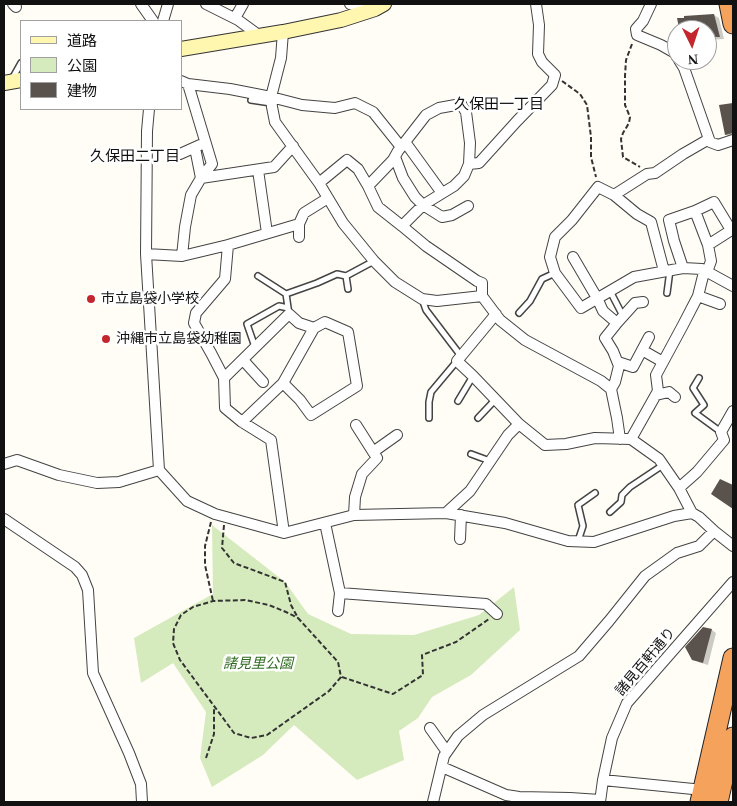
<!DOCTYPE html>
<html>
<head>
<meta charset="utf-8">
<style>
  body { margin:0 }
  #map { position:relative; width:737px; height:806px; overflow:hidden; background:#fffdf5; font-family:"Times New Roman","Noto Sans JP",serif }
  canvas { display:block }
  .frame { position:absolute; inset:0; border:5px solid #111; pointer-events:none }
  .legend { position:absolute; left:20px; top:20px; width:162px; height:90px; box-sizing:border-box; background:#fff; border:1px solid #a0a0a0; margin:0; padding:6px 9px; list-style:none; font-size:15px; color:#111 }
  .legend li { display:flex; align-items:center; gap:10px; height:25px }
  .legend b { width:25px; border:1px solid #a0a0a0 }
  .north { position:absolute; left:667px; top:20px; width:50px; height:50px; box-sizing:border-box; background:#fff; border:1px solid #a0a0a0; border-radius:50%; rotate:176deg; font-size:14px; font-weight:700; line-height:20px; text-align:center; color:#111 }
  .north::after { content:''; display:block; margin:auto; width:18px; height:22px; background:#c4262e; clip-path:polygon(50% 0,100% 100%,50% 72%,0 100%) }
</style>
</head>
<body>
<div id="map">
<canvas width="737" height="806"></canvas>
<div class="frame"></div>
<ul class="legend">
<li><b style="height:6px;background:#fff6b0"></b>道路</li>
<li><b style="height:14px;background:#d5ebbd"></b>公園</li>
<li><b style="height:14px;background:#5a524d"></b>建物</li>
</ul>
<div class="north">N</div>
</div>
<script>
const ctx = document.querySelector('canvas').getContext('2d');
ctx.lineJoin = 'round';
function fillPath(path, color) {
  ctx.fillStyle = color;
  ctx.fill(path, 'evenodd');
}
function shape(rows) {
  const path = new Path2D();
  for (const r of rows) {
    path.moveTo(r[0], r[1]);
    for (let i = 2; i < r.length; i += 2) path.lineTo(r[i], r[i + 1]);
  }
  return path;
}
function trace(path, color, width, dash) {
  ctx.strokeStyle = color;
  ctx.lineWidth = width;
  ctx.lineCap = dash ? 'butt' : 'round';
  ctx.setLineDash(dash || []);
  ctx.stroke(path);
}
function label(font, color, halo, rows, align = 'center') {
  ctx.font = font + ' "Times New Roman","Noto Sans JP",serif';
  ctx.lineWidth = 5;
  ctx.setLineDash([]);
  ctx.textBaseline = 'middle';
  ctx.strokeStyle = halo;
  ctx.fillStyle = color;
  for (const [text, x, y, turn = 0] of rows) {
    ctx.save();
    ctx.translate(x, y);
    ctx.rotate((+turn || 0) * Math.PI / 180);
    ctx.textAlign = isNaN(turn) ? turn : align;
    if (halo) ctx.strokeText(text, 0, 0);
    ctx.fillText(text, 0, 0);
    ctx.restore();
  }
}
fillPath(shape([
  [212,525,285,582,308,614,351,634,414,635,479,615,514,587,520,630,471,675,432,697,418,718,399,731,404,760,357,780,294,725,263,755,212,787,200,758,206,712,173,663,141,683,134,638,213,594]
]), '#d5ebbd');
fillPath(shape([
  [714,15,719,18,724,39,707,40,707,30,685,30],
  [733,105,733,137,731,137,726,135,721,106],
  [703,628,712,630,716,633,708,665,698,662]
]), '#0003');
fillPath(shape([
  [714,14,720,37,707,37,707,30,683,30,679,28,677,18,684,18,684,16],
  [733,103,733,133,725,135,719,105],
  [720,479,733,485,733,509,711,494],
  [703,627,712,629,703,663,692,660,685,647]
]), '#5a524d');
const lane = shape([
  [12,79,21,63],
  [251,100,271,103],
  [258,276,286,294],
  [346,276,348,289],
  [610,291,623,316],
  [667,293,670,270],
  [422,299,426,310,461,356],
  [519,313,530,301,542,279,555,273],
  [289,314,286,294,317,283,337,274,346,276,374,261],
  [255,347,247,324,279,306,288,308],
  [699,378,693,388,704,405,695,413,721,432],
  [458,401,473,376],
  [429,418,429,402,431,392,457,361],
  [478,418,495,400],
  [471,454,490,461],
  [610,512,621,502,622,495,630,487,663,465],
  [578,541,583,526,578,505,595,493]
]);
const street = shape([
  [13,4,16,7],
  [141,4,153,21],
  [206,4,238,20,260,36],
  [350,4,374,9],
  [651,4,643,21,636,29,637,35,661,45,675,53,677,57],
  [235,18,243,4],
  [163,21,168,4],
  [283,32,281,58,271,97,272,107,275,122,319,183,343,223,374,261,395,282,422,299,437,301,482,296,500,320,525,340,601,381,611,389,617,418,620,439],
  [679,60,684,68,710,142,718,145,733,140],
  [181,81,188,84,230,89,271,97,302,105,335,108,355,103,373,112,401,147],
  [188,84,212,164,201,178],
  [149,109,147,131,146,254,159,470,187,501,215,514,284,533,354,515,446,513,505,523,568,541,594,542,674,516,692,513],
  [709,139,683,154,655,173,647,174,614,195,598,187,572,220,555,237,550,257,555,273,581,308,634,277,683,268,702,269,733,286],
  [405,142,442,193],
  [195,148,201,178],
  [180,154,200,145],
  [395,157,403,178,415,197,423,205,442,217,452,215,468,206],
  [258,170,267,233],
  [319,183,347,160,358,169,368,186,393,160,398,151,426,115,439,108,461,104,466,112,470,143,469,164],
  [368,186,378,207,402,226],
  [614,195,637,214,651,222,664,271],
  [695,211,708,245],
  [299,237,299,224],
  [228,245,225,279,196,313,194,323,211,353,224,378,225,408,242,422,271,440,284,533],
  [146,254,182,256,228,245,299,224,304,213,328,198],
  [182,256,185,227,191,195,201,178,274,167,293,146],
  [573,257,597,298,603,311,617,323,605,338,613,351,619,366,615,382,611,389],
  [683,268,674,241,669,220,695,211,714,202,731,230],
  [482,296,482,283,477,281,426,246,402,226,423,205,454,186,464,176,469,164,479,163,517,121,552,85,555,75,542,62,538,54,539,25,536,4],
  [698,296,720,304],
  [496,314,457,361,473,376,519,424,545,445,566,444,595,438,631,439,659,459,679,488,692,513,699,517,714,531,733,546],
  [617,323,635,303,643,302],
  [642,350,663,362],
  [243,360,263,382],
  [618,362,633,367,649,337],
  [224,378,289,314,299,323,314,328,325,322,348,332,357,386,311,415,300,400,283,383,242,422],
  [283,383,314,328],
  [656,395,669,392,675,397],
  [631,439,658,391,656,375,683,325,698,296,703,276,707,272,711,261,708,245,733,229],
  [373,452,397,435],
  [4,464,17,460,59,475,97,483,119,482,159,470],
  [679,488,697,472,724,440,721,432,733,411],
  [446,513,470,491,508,435,519,424],
  [354,515,355,497,362,474,377,458,356,425],
  [4,519,75,567,82,575,88,590,93,673,129,753,141,784,142,802],
  [325,523,340,593,486,604,497,614],
  [460,539,461,515],
  [338,611,340,593],
  [430,728,447,752],
  [442,767,506,795,519,797,570,798,600,800],
  [603,780,703,790],
  [433,802,444,756,458,736,483,715,579,656,609,621,645,576,677,553,699,546,714,531],
  [600,802,603,780,612,738,627,703,733,582]
]);
const secondary = shape([
  [181,49,283,32,341,20,375,9,384,4],
  [4,83,21,80]
]);
const highway = shape([
  [729,4,733,24],
  [700,802,733,658],
  [718,802,733,737]
]);
trace(lane, '#444', 8);
trace(street, '#444', 12);
trace(secondary, '#333', 16);
trace(highway, '#222', 21);
trace(shape([
  [632,44,626,60,625,76,625,105,630,117,629,123,623,133,621,139,623,157,640,167],
  [562,81,580,94,587,105,591,137,591,157,596,177],
  [211,522,205,546,205,565,213,601],
  [224,525,222,548,234,563,285,582,291,605,298,618,338,662,341,677,329,691,267,735,251,738,234,733,180,660,173,643,174,629,181,615,193,607,213,601,245,600,269,605,286,612,298,618],
  [342,677,393,694,423,675,422,655,456,642,489,619],
  [206,758,214,734,214,707]
]), '#333', 2, [5, 2.5]);
trace(lane, '#fff', 5);
trace(street, '#fff', 10);
trace(secondary, '#fff6b0', 14);
trace(highway, '#f5a25d', 19);
for (const [x, y, r, color] of [
  [91,299,5,"#c4262e"],
  [106,339,5,"#c4262e"]
]) {
  const dot = new Path2D();
  dot.arc(x, y, r, 0, 2 * Math.PI);
  ctx.fillStyle = color;
  ctx.fill(dot);
  trace(dot, '#fff', 2);
}
label('14px', '#111', '#fff', [
  ["市立島袋小学校",101,299],
  ["沖縄市立島袋幼稚園",116,339]
], 'left');
label('14px', '#111', '#fff', [
  ["諸見百軒通り",646,662,-50]
]);
label('italic 14px', '#2f6b1f', '#fff', [
  ["諸見里公園",258,664]
]);
label('15px', '#111', '#fff', [
  ["久保田一丁目",499,105],
  ["久保田二丁目",135,157]
]);
</script>
</body>
</html>
